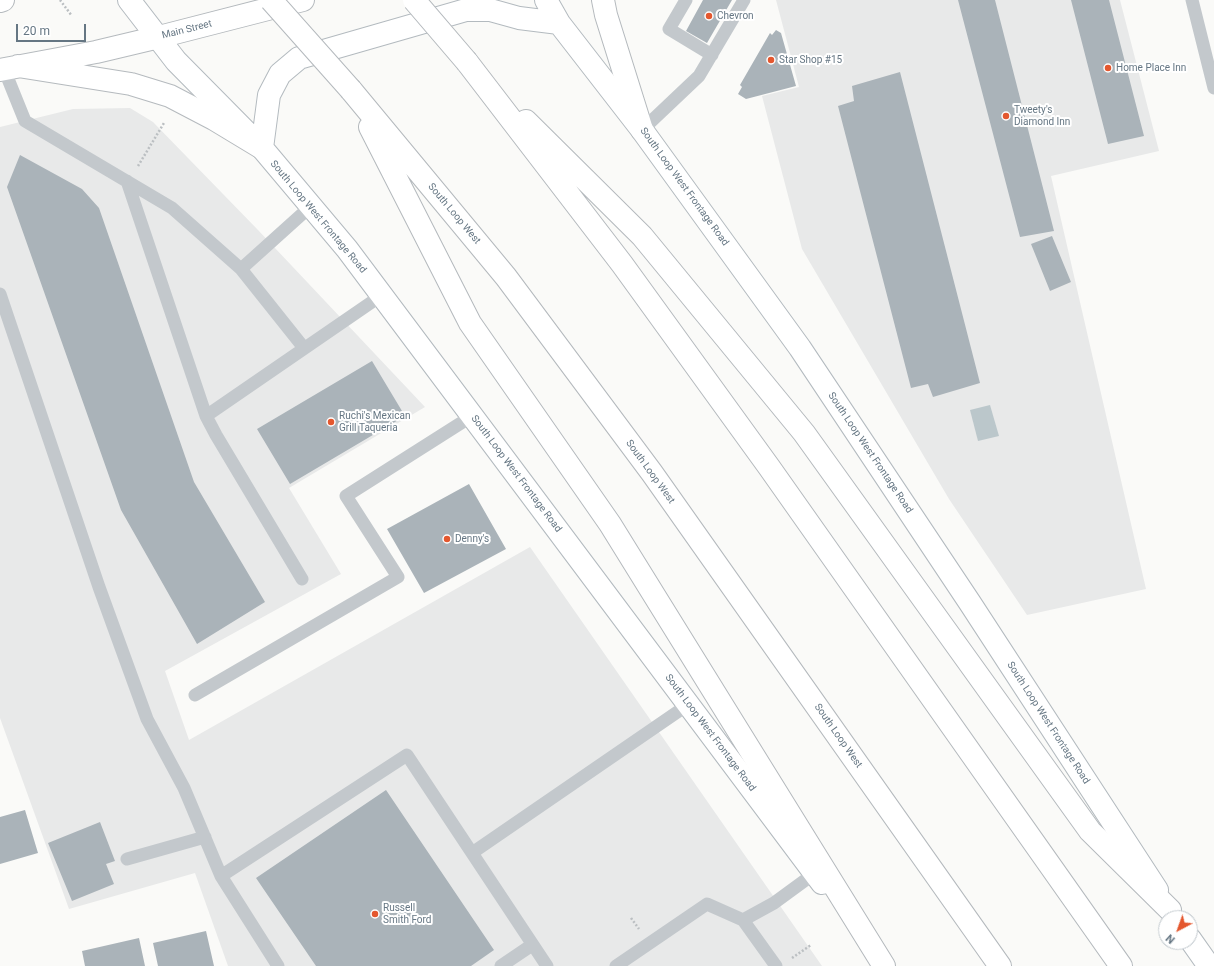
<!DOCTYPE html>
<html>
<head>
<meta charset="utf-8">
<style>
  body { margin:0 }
  #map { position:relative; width:1214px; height:966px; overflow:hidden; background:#fafaf8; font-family:Roboto,sans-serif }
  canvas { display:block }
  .north { position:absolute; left:1158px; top:910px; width:40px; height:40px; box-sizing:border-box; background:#fff; border:1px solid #c1c8cd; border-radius:50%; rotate:221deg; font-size:11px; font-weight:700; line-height:16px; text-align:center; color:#657683 }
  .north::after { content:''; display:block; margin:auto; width:14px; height:18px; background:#e4572e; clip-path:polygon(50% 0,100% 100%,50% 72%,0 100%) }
  .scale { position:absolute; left:16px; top:24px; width:70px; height:18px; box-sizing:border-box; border:2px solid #657683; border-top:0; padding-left:5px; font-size:12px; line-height:14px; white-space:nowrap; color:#657683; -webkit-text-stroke:3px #fff; paint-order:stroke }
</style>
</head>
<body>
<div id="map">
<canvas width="1214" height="966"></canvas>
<div class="north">N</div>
<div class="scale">20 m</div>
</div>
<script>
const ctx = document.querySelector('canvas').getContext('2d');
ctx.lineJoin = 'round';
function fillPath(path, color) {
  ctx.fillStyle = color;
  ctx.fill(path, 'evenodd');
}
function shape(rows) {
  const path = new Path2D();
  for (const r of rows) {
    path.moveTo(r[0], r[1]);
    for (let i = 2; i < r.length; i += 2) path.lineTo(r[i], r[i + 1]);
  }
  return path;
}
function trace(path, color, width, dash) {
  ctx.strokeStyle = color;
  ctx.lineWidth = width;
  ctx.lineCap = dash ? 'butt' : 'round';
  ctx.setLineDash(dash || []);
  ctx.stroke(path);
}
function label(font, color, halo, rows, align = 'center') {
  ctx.font = font + ' Roboto,sans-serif';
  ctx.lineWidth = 4;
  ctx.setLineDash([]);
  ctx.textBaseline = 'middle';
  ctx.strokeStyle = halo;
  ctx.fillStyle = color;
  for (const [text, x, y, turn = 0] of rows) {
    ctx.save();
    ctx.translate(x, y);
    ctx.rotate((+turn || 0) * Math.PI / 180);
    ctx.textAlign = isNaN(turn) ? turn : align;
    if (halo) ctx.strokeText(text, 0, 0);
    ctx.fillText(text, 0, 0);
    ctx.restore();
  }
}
fillPath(shape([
  [776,0,1120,0,1159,151,1051,176,1146,589,1027,615,949,499,802,249,762,96,799,87],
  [130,108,153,122,258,230,425,407,289,488,341,574,165,671,189,740,530,547,822,966,228,966,195,873,69,909,0,718,0,127,73,109]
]), '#e8e9e9');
fillPath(shape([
  [990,405,999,436,978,441,970,410]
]), '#bbc7cb');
fillPath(shape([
  [703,0,732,0,707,43,686,31],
  [958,0,995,0,1054,231,1020,237],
  [1071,0,1109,0,1144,136,1108,144],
  [776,30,781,33,796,86,746,99,738,94,742,87,740,85,770,33,772,35],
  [900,72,980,383,933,397,928,384,911,388,838,106,854,101,852,86],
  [20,155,82,189,99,208,194,482,265,602,197,644,121,510,7,187],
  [1052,236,1071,282,1050,291,1031,244],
  [372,361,405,416,290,484,257,429],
  [469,484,506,549,424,593,387,529],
  [386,790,494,950,471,966,316,966,256,878],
  [25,810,38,853,0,864,0,817],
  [100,822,115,861,106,864,114,884,72,901,48,843],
  [206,931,214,966,158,966,153,943],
  [139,938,145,966,85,966,82,951]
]), '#aab3b9');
const secondary = shape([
  [129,0,176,61,262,148,347,249,822,883],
  [546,0,559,23,642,130,800,348,970,603,1157,890],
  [262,148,269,95,280,74,299,58,466,10,490,10,519,18,559,23],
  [1190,939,1209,966]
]);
const primary = shape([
  [0,1,3,0],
  [18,66,131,84,170,96,214,119,262,148],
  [0,70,96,52,159,37]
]);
const highway = shape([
  [603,0,606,15,642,130],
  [159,37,303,0],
  [467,62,622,264,769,467,1121,966],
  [351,90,506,277,652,473,1000,966],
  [526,121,642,236,804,433,1090,831,1170,910],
  [370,127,470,323,610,524,884,966]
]);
trace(secondary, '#b3babf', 24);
trace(primary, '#b5babe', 24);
trace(highway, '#b4b9bd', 24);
trace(shape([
  [60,0,72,16],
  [138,166,164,123],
  [631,918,639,929],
  [792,958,811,945]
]), '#bbbfc2', 2.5, [2, 2]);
trace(shape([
  [686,0,669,29,712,55],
  [1192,0,1214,88],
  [4,69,25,121,172,208,241,269,304,348],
  [642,130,699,76,744,0],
  [127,181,206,416,216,435,302,579],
  [241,269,311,206],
  [0,294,99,587,147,719,184,788,221,876,278,966],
  [206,416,382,295],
  [195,695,398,577,346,496,472,416],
  [472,853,547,966],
  [127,859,205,837],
  [221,876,407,755,472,853,689,704],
  [743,920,776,966],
  [501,966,532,945],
  [616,966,707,904,743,920,774,903,815,873]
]), '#c3c8cc', 13);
trace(secondary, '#fff', 22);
trace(primary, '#fff', 22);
trace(highway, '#fff', 22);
const highwayBridge = shape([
  [271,0,351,90],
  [414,0,467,62]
]);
trace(highwayBridge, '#b4b9bd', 24, []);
trace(highwayBridge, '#fff', 22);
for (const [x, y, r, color] of [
  [709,16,4,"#e4572e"],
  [771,60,4,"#e4572e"],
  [1108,68,4,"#e4572e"],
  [1006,116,4,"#e4572e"],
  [331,422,4,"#e4572e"],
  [447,539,4,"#e4572e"],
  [375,914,4,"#e4572e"]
]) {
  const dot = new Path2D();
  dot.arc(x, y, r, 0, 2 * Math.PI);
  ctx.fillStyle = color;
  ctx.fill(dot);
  trace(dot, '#fff', 1.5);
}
label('10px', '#657683', '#fff', [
  ["Chevron",717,16],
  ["Star Shop #15",779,60],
  ["Home Place Inn",1116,68],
  ["Tweety's",1014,110],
  ["Diamond Inn",1014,122],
  ["Ruchi's Mexican",339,416],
  ["Grill Taqueria",339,428],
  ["Denny's",455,539],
  ["Russell",383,908],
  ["Smith Ford",383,920]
], 'left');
label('10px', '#657683', '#fff', [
  ["Main Street",187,30,-14],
  ["South Loop West Frontage Road",684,187,54],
  ["South Loop West",454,214,50],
  ["South Loop West Frontage Road",318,217,50],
  ["South Loop West Frontage Road",870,453,56],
  ["South Loop West",650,472,54],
  ["South Loop West Frontage Road",516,474,53],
  ["South Loop West Frontage Road",1048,723,57],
  ["South Loop West Frontage Road",710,733,53],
  ["South Loop West",838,736,55]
]);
</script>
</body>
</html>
